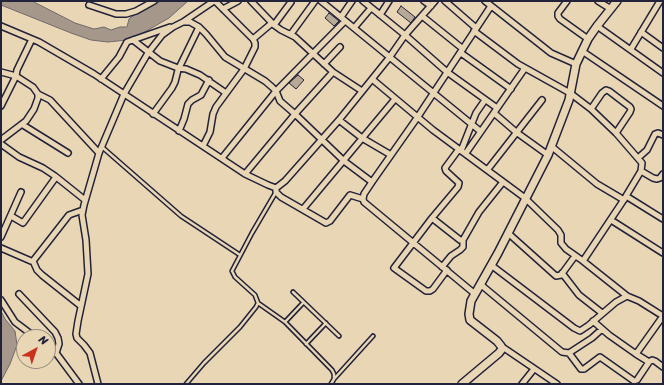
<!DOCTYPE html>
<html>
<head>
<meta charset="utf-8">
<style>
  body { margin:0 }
  #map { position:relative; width:664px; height:385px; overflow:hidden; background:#e9d6b4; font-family:Sriracha,sans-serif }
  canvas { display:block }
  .frame { position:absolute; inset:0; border:2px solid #22223b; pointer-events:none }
  .north { position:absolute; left:16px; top:329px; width:40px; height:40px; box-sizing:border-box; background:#e9d6b4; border:1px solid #998e84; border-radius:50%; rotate:40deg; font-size:11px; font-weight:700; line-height:16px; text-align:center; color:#22223b }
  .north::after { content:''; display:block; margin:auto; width:14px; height:18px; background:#c8321e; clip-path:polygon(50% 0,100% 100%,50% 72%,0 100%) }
</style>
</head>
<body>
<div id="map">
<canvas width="664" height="385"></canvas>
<div class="frame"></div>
<div class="north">N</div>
</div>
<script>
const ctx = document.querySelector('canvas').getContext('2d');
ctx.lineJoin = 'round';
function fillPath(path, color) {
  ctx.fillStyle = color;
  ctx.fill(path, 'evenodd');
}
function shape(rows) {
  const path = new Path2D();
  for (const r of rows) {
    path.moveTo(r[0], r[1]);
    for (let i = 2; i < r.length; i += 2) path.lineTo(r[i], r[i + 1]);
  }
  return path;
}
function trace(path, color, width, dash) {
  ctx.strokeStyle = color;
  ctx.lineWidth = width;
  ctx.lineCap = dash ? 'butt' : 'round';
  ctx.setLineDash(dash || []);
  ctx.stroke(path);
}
const water = shape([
  [1,1,32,1,75,23,94,29,104,27,111,30,120,27,127,27,129,19,131,17,161,1,188,1,169,18,141,34,127,40,108,42,91,40,71,33,1,5,1,1],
  [1,311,5,319,15,331,17,345,10,364,1,381,1,311]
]);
fillPath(water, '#a5988b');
trace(water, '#71696b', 1);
const building = shape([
  [401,6,415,17,411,23,397,12,401,6],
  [329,13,339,21,334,26,325,18,329,13],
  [298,75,304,80,296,89,289,83,298,75]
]);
fillPath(building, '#b7a996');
trace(building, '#22223b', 1);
const lane = shape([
  [102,147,181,216,240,255],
  [293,292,339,336],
  [258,303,285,322,332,370,334,374,334,379,331,384],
  [285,322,303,303],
  [306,344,326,323],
  [334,379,373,336],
  [186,384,204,363,240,327,256,307,258,303,255,295,235,277,232,271,252,233,276,192]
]);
const street = shape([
  [251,1,274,25,281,30,295,37,333,72,362,91],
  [321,1,480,131],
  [363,1,405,35,447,72,497,108],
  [424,1,431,6],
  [445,1,476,28],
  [485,1,551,53,576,64],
  [567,1,558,13,558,16,560,19,588,39],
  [598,1,611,9],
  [89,5,116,14,126,14,136,11,154,1],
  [223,9,238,1],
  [380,15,389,1],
  [422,16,463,49],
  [341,17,352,1],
  [183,22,214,1],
  [274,25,291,2],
  [1,26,39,42,94,74,245,174,268,185,276,188,285,181,339,120,389,58,405,35,435,1],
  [597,26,663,73],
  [354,28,371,8],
  [474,31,518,64,570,93,591,109,616,133,642,163,641,171,626,196,663,219],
  [641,32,663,48],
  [291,34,315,1],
  [253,39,272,23],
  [133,40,160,61,178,68,186,69,200,75,226,93],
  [631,49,660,1],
  [582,51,663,106],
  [461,53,511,89],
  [324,64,340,47],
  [1,72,16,76,1,106],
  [101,79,119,57,127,42,170,27],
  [372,79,433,130,525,198,558,230,561,235,561,243,566,249,583,261,627,296],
  [38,94,50,100,99,153],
  [591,109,602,93,606,90,609,91,630,107,631,109,630,112,616,133],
  [494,113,516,132,548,155],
  [153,114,172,88,175,82,178,70,199,27],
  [339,120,362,138,391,155],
  [23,125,68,153],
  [179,131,184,119,188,104,192,100,201,95,209,80],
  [1,140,26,121,34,109,38,98,38,94,33,87,16,76,17,70,32,39],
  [1,144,19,157,43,168,55,176,85,200],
  [203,146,210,132,213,114,216,107,244,69,255,47,255,43,253,39,215,1],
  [551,146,597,184,624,200],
  [461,151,476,113,485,100],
  [466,153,525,68],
  [222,158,276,91,345,21],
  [638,158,647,150,655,134,658,133,663,135],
  [488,169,542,100],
  [641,171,653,178,657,179,660,178,663,174],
  [245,174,295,114,333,72],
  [372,182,417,118,491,6],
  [276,188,276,192,281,197,326,223,330,221,350,195,363,199],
  [303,209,395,99],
  [11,216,23,223,56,177],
  [432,218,460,240,463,240,479,212,503,182],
  [611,220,663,253],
  [508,233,556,276,561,275,575,256],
  [1,237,21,192],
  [1,248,31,261,33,261,69,215,83,210],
  [33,261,37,270,42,275,81,306],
  [583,261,625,198],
  [491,265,574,328,580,331,589,325,616,302,627,296,639,301,663,316],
  [442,267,451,256,460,250,463,247,463,240],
  [447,270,433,289,430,291,426,291,394,268,432,218,458,187,459,183,446,171,445,168,459,149],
  [562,273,579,295,602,313],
  [480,284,562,352,569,353,592,338,602,329],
  [19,294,55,332,58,338,59,344,56,353],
  [1,300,15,322,35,337],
  [593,321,609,335,636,354,649,362],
  [48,345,56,353,79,384],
  [501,346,557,384],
  [569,353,581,369,584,369,600,357,634,381,637,380,649,362,652,360,655,361,663,367],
  [636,354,663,316],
  [98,384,90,353,84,345,77,338,76,334,78,321,88,274,86,240,82,215,84,205,99,153,124,94,148,53,162,35,173,27,183,22,190,22,199,27,206,34,225,57,265,81,272,87,276,91,280,101,295,114,344,161,372,182,364,194,363,199,364,202,475,294],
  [522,384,534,369]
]);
const secondary = shape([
  [462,384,499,353,502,349,501,346,497,341,470,320,469,314,471,301,498,253,548,155,569,100,576,64,588,39,597,26,617,1]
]);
trace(lane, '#22223b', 5.5);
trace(street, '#22223b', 8);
trace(secondary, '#22223b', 10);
trace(lane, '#e9d6b4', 2.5);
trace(street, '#e9d6b4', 5);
trace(secondary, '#e9d6b4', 7);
</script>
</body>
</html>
